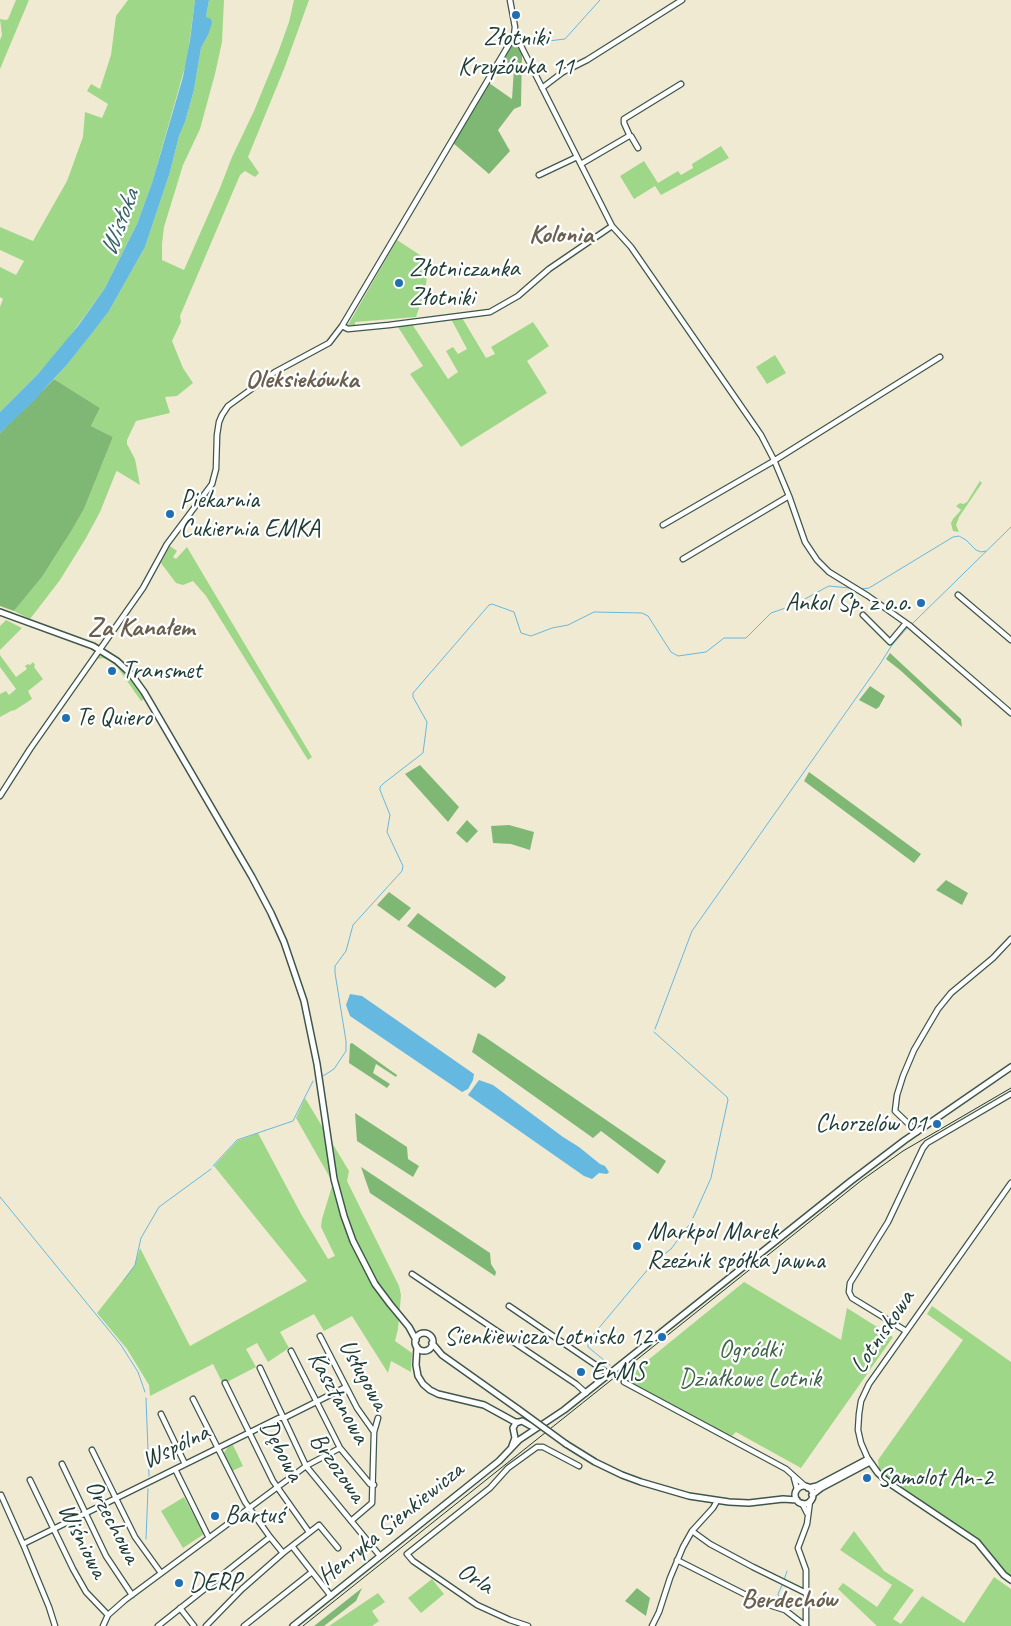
<!DOCTYPE html>
<html>
<head>
<meta charset="utf-8">
<style>
  body { margin:0 }
  canvas { display:block; background:#f0ead2 }
</style>
</head>
<body>
<canvas width="1011" height="1626"></canvas>
<script>
const ctx = document.querySelector('canvas').getContext('2d');
ctx.lineJoin = 'round';
function fillPath(path, color) {
  ctx.fillStyle = color;
  ctx.fill(path, 'evenodd');
}
function shape(rows) {
  const path = new Path2D();
  for (const r of rows) {
    if (r.length === 3) {
      path.moveTo(r[0] + r[2], r[1]);
      path.arc(r[0], r[1], r[2], 0, 2 * Math.PI);
      continue;
    }
    path.moveTo(r[0], r[1]);
    for (let i = 2; i < r.length; i += 2) path.lineTo(r[i], r[i + 1]);
  }
  return path;
}
function trace(path, color, width, dash) {
  ctx.strokeStyle = color;
  ctx.lineWidth = width;
  ctx.lineCap = dash ? 'butt' : 'round';
  ctx.setLineDash(dash || []);
  ctx.stroke(path);
}
function label(font, color, halo, rows, align = 'center') {
  ctx.font = font + ' Caveat,sans-serif';
  ctx.lineWidth = 4.5;
  ctx.setLineDash([]);
  ctx.textBaseline = 'middle';
  ctx.strokeStyle = halo;
  ctx.fillStyle = color;
  for (const [text, x, y, turn = 0] of rows) {
    ctx.save();
    ctx.translate(x, y);
    ctx.rotate((+turn || 0) * Math.PI / 180);
    ctx.textAlign = isNaN(turn) ? turn : align;
    if (halo) ctx.strokeText(text, 0, 0);
    ctx.fillText(text, 0, 0);
    ctx.restore();
  }
}
fillPath(shape([
  [16,0,29,0,0,69,0,40,2,35,0,19,6,20,8,19],
  [128,0,195,0,187,60,152,183,137,224,105,288,65,343,38,374,0,412,0,307,3,299,0,297,0,267,16,275,24,261,0,250,0,227,33,241,67,181,83,137,85,112,102,118,108,104,87,91,91,84,100,89,111,55,116,16],
  [209,0,224,0,222,42,215,74,200,129,183,165,164,227,162,244,162,260,184,270,220,188,232,157,254,111,279,50,289,22,294,0,309,0,284,69,248,157,259,173,255,177,245,171,240,175,180,316,181,322,172,341,183,368,193,383,177,396,165,397,170,413,136,421,127,440,127,444,135,459,140,485,117,471,116,472,100,512,86,538,60,580,30,619,14,611,42,577,72,530,84,509,113,437,91,426,100,408,54,379,66,366,109,311,145,247,170,172,179,136,185,122,194,90,201,48,208,35,206,17],
  [721,146,729,158,661,195,655,186,634,199,620,176,644,161,658,183,678,171,681,175,693,168,692,164],
  [397,240,426,259,428,270,425,291,416,317,355,322,355,325,348,325],
  [461,316,486,358,495,354,491,347,533,322,549,346,527,361,547,393,461,447,410,374,423,366,398,327,412,324,448,379,458,372,446,351,453,347,458,354,467,349,450,317],
  [775,355,786,373,767,384,756,367],
  [980,481,982,483,959,517,956,525,959,532,953,531,951,523,953,519,961,510,956,506,960,503,963,504,967,502],
  [170,546,177,551,173,557,176,559,187,547,197,564,312,757,308,760,206,596,193,581,183,585,176,583,161,563],
  [6,620,22,628,0,650,0,626],
  [0,655,16,677,27,669,25,666,28,664,30,665,33,662,35,665,34,667,43,679,28,691,32,699,15,710,11,711,0,717,0,694,6,691,9,695,16,689,0,667],
  [99,656,109,658,119,666,139,688,144,695,144,699,141,701,118,668,109,660,103,658,96,659],
  [305,1098,349,1171,347,1181,399,1286,401,1295,398,1329,395,1341,412,1353,411,1372,391,1361,388,1373,352,1316,324,1331,314,1314,280,1332,289,1348,268,1362,257,1343,246,1349,256,1367,223,1384,213,1364,150,1396,149,1385,127,1349,97,1313,135,1265,140,1248,190,1346,307,1281,214,1166,237,1141,258,1133,301,1214,328,1259,335,1256,321,1227,322,1219,333,1183,296,1118],
  [744,1282,841,1340,847,1308,893,1337,801,1468,736,1432,732,1436,729,1435,627,1381,637,1369],
  [932,1306,1011,1362,1011,1577,997,1563,981,1543,971,1535,887,1477,879,1469,878,1460,963,1340,927,1314],
  [233,1445,243,1466,232,1471,223,1454,228,1447],
  [184,1497,204,1534,183,1548,161,1511],
  [854,1531,884,1571,914,1590,893,1619,901,1624,922,1596,964,1623,994,1577,1011,1589,1011,1626,877,1626,838,1589,843,1583,877,1607,892,1585,840,1550],
  [432,1579,444,1594,421,1613,408,1598],
  [378,1593,385,1602,372,1611,379,1621,372,1626,329,1626]
]), '#9fd789');
fillPath(shape([
  [518,45,522,53,521,106,514,109,498,130,510,151,489,174,453,143,489,83,512,99,514,68,503,59,510,46],
  [54,379,100,408,91,426,113,437,84,509,72,530,42,577,14,611,0,606,0,433],
  [890,653,961,719,962,727,900,670,886,659],
  [870,686,885,696,879,707,876,709,859,700],
  [420,765,459,807,448,822,405,774],
  [809,772,921,854,914,863,804,781],
  [467,820,478,831,467,843,456,833],
  [509,825,534,832,530,850,511,844,493,843,491,826],
  [946,880,968,893,962,905,936,890],
  [389,892,411,908,399,921,377,905],
  [418,913,506,977,504,981,495,988,407,926],
  [478,1033,485,1037,666,1161,658,1174,601,1131,593,1138,472,1052],
  [352,1043,397,1075,396,1077,376,1064,373,1073,390,1084,387,1088,349,1063,350,1044],
  [355,1113,407,1147,408,1159,419,1166,413,1177,357,1141],
  [361,1167,490,1253,491,1264,496,1272,495,1276,370,1193],
  [362,1588,356,1601,324,1626,314,1626],
  [637,1588,650,1598,646,1616,625,1601]
]), '#7fb875');
fillPath(shape([
  [195,0,209,0,206,17,211,19,212,23,208,35,201,48,194,90,185,122,179,136,170,172,145,247,109,311,96,328,66,366,45,388,36,399,0,433,0,412,38,374,78,326,105,288,137,224,152,183,183,77,190,40],
  [350,994,362,996,474,1074,473,1080,468,1089,462,1092,350,1016,346,1005],
  [479,1080,493,1085,563,1137,579,1147,600,1164,605,1166,609,1172,607,1174,599,1173,592,1179,584,1176,468,1095]
]), '#65b8e0');
trace(shape([
  [523,44,565,39,600,0],
  [861,589,869,588,953,537,959,536,966,540,976,550,981,552,986,551],
  [912,624,1011,527],
  [655,1029,692,931,880,664,892,645,908,627],
  [654,1032,727,1097,728,1100,711,1178,693,1218],
  [323,1076,334,1069,346,1051,346,1041,335,973,335,966,346,951,353,925,402,871,403,866,387,832,390,815,380,790,380,787,384,783,423,753,427,722,413,697,413,693,489,605,492,604,514,612,521,633,531,636,552,628,568,625,594,612,642,613,648,616,671,652,678,656,706,652,724,638,746,638,771,613,794,605,825,588,829,586,849,588],
  [213,1166,237,1140,293,1121,313,1081],
  [0,1197,121,1345,138,1372,145,1392],
  [124,1280,135,1265,141,1238,159,1207,211,1169],
  [610,1365,588,1347,588,1341,654,1262,671,1249,692,1221],
  [146,1398,149,1476],
  [146,1539,148,1489],
  [784,1580,787,1571],
  [779,1598,778,1594,783,1583],
  [786,1614,801,1626]
]), '#65b8e0', 1);
const minor = shape([
  [514,36,518,40,612,226,631,247,761,435,774,460,789,496,805,542,817,560,829,572,868,596,909,625,1011,713],
  [542,88,563,72,587,60,682,0],
  [629,136,629,134,624,123,624,119,681,84],
  [629,136,631,136,638,148],
  [581,164,629,136],
  [539,175,577,157],
  [342,326,348,329,389,325,490,312,518,296,549,269,612,226],
  [663,525,772,462,940,357],
  [683,559,789,496],
  [958,595,1011,640],
  [863,615,890,642,906,623],
  [0,796,30,749,143,588,167,544,212,484,216,469,217,435,219,422,222,415,228,406,275,372,329,343,342,326,514,36,515,27,510,0],
  [917,1132,895,1111,897,1095,903,1076,914,1050,938,1009,951,993,993,958,1011,939],
  [412,1274,576,1384,586,1393],
  [509,1306,609,1374],
  [906,1331,852,1298,849,1292,850,1283,888,1222,923,1148,927,1143,1011,1094],
  [320,1336,357,1408,374,1432],
  [291,1351,340,1448,370,1484,374,1485],
  [260,1368,306,1466,380,1556],
  [624,1382,786,1469,805,1486],
  [225,1383,273,1481,309,1532],
  [193,1399,245,1502,270,1537,283,1553],
  [161,1414,185,1464],
  [92,1450,135,1537,161,1573],
  [868,1459,861,1443,858,1430,859,1414,861,1401,869,1384,1011,1183],
  [62,1464,106,1556,132,1595],
  [175,1469,209,1538],
  [794,1478,797,1489],
  [30,1480,73,1569,86,1592,108,1615],
  [1,1495,23,1544,49,1607,55,1626],
  [802,1503,807,1513],
  [351,1521,372,1503,374,1432,378,1418],
  [692,1531,710,1544,753,1567,806,1593],
  [23,1544,279,1418,286,1417,346,1387],
  [292,1546,331,1596],
  [677,1560,760,1602,785,1610,803,1624,806,1625],
  [180,1608,194,1626],
  [103,1626,108,1615,125,1600,306,1466,340,1448],
  [158,1626,270,1537],
  [206,1626,242,1589,283,1553,319,1525,338,1548],
  [244,1626,312,1572],
  [528,1626,510,1620,477,1605,413,1561,407,1554,490,1488,508,1468,537,1447,543,1447,579,1466],
  [652,1626,659,1612,670,1578,683,1547,692,1531,713,1508,717,1501],
  [806,1626,806,1570,798,1548,807,1524,810,1501]
]);
const major = shape([
  [0,612,93,646,117,661,131,674,144,692,252,877,271,913,284,942,304,1001,317,1064,334,1179,344,1216,353,1241,375,1284,390,1304,409,1327,416,1340],
  [424,1342,9],
  [432,1343,442,1355,518,1409],
  [417,1347,416,1365,418,1376,423,1384,430,1390,438,1394,484,1405,515,1422,518,1422],
  [566,1444,595,1462,622,1475,641,1482,689,1496,729,1502,749,1503,783,1499,797,1500],
  [512,1446,515,1438,513,1428,516,1423,522,1421,531,1426,540,1425],
  [804,1495,9],
  [808,1488,817,1486,868,1459,878,1473,889,1483,977,1542,1004,1575,1011,1580],
  [812,1495,821,1488,870,1462],
  [293,1626,499,1461,519,1440,564,1410,851,1181,905,1140,1011,1067]
]);
trace(minor, '#3e574c', 7);
trace(major, '#3e574c', 8);
trace(minor, '#fff', 4.5);
trace(major, '#fff', 5);
trace(shape([
  [303,1626,862,1180,903,1151,1011,1088]
]), '#1f3d34', 1);
const majorBridge = shape([
  [518,1409,566,1444]
]);
trace(majorBridge, '#3e574c', 8, []);
trace(majorBridge, '#fff', 5);
for (const [x, y, r, color] of [
  [516,15,5,"#1f6fb2"],
  [399,283,5,"#1f6fb2"],
  [170,514,5,"#1f6fb2"],
  [921,603,5,"#1f6fb2"],
  [112,671,5,"#1f6fb2"],
  [66,718,5,"#1f6fb2"],
  [937,1124,5,"#1f6fb2"],
  [637,1246,5,"#1f6fb2"],
  [662,1337,5,"#1f6fb2"],
  [581,1372,5,"#1f6fb2"],
  [867,1478,5,"#1f6fb2"],
  [215,1516,5,"#1f6fb2"],
  [179,1583,5,"#1f6fb2"]
]) {
  const dot = new Path2D();
  dot.arc(x, y, r, 0, 2 * Math.PI);
  ctx.fillStyle = color;
  ctx.fill(dot);
  trace(dot, '#fff', 2);
}
label('25px', '#1f3d34', '#fff', [
  ["Złotniki",516,38,"center"],
  ["Krzyżówka 11",516,67,"center"],
  ["Złotniczanka",409,269],
  ["Złotniki",409,298],
  ["Piekarnia",180,500],
  ["Cukiernia EMKA",180,529],
  ["Ankol Sp. z o.o.",911,603,"right"],
  ["Transmet",122,671],
  ["Te Quiero",76,718],
  ["Chorzelów 01",927,1124,"right"],
  ["Markpol Marek",647,1232],
  ["Rzeźnik spółka jawna",647,1261],
  ["Sienkiewicza Lotnisko 12",652,1337,"right"],
  ["EnMS",591,1372],
  ["Samolot An-2",877,1478],
  ["Bartuś",225,1516],
  ["DERP",189,1583]
], 'left');
label('25px', '#1f3d34', '#fff', [
  ["Lotniskowa",883,1332,-56],
  ["Usługowa",363,1375,61],
  ["Kasztanowa",338,1398,61],
  ["Wspólna",176,1447,-26],
  ["Dębowa",281,1451,62],
  ["Brzozowa",337,1468,55],
  ["Orzechowa",112,1522,62],
  ["Henryka Sienkiewicza",391,1524,-39],
  ["Wiśniowa",82,1541,63],
  ["Orla",475,1579,32]
]);
label('25px', '#3f6449', '#fff', [
  ["Ogródki",750,1350],
  ["Działkowe Lotnik",750,1379]
]);
label('italic 26px', '#346268', '#fff', [
  ["Wisłoka",120,223,-69]
]);
label('bold 26px', '#6a6050', '#fff', [
  ["Kolonia",561,235],
  ["Oleksiekówka",302,380],
  ["Za Kanałem",141,628],
  ["Berdechów",789,1600]
]);
</script>
</body>
</html>
